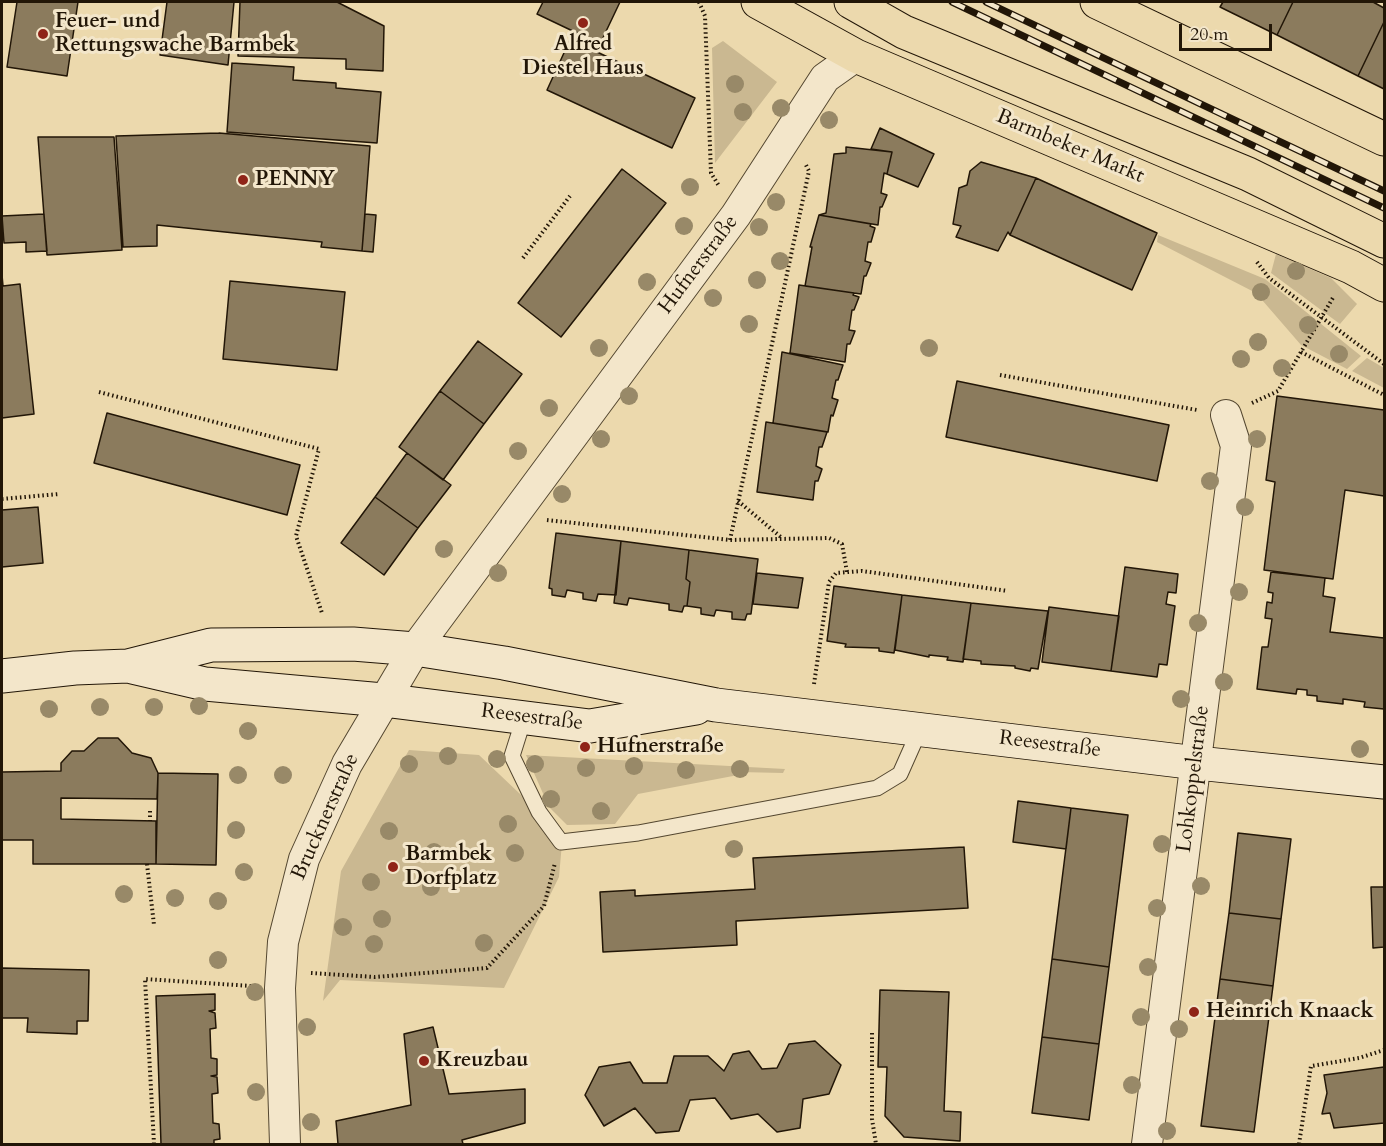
<!DOCTYPE html>
<html>
<head>
<meta charset="utf-8">
<style>
  body { margin:0 }
  #map { position:relative; width:1386px; height:1146px; overflow:hidden; background:#ecd9ad; font-family:Cardo,serif }
  canvas { display:block }
  .frame { position:absolute; inset:0; border:3px solid #221607; pointer-events:none }
  .scale { position:absolute; left:1179px; top:24px; width:93px; height:27px; box-sizing:border-box; border:3px solid #221607; border-top:0; padding-left:8px; font-size:18px; line-height:21px; white-space:nowrap; color:#221607; -webkit-text-stroke:4px #f3e6ca; paint-order:stroke }
</style>
</head>
<body>
<div id="map">
<canvas width="1386" height="1146"></canvas>
<div class="frame"></div>
<div class="scale">20 m</div>
</div>
<script>
const ctx = document.querySelector('canvas').getContext('2d');
ctx.lineJoin = 'round';
function fillPath(path, color) {
  ctx.fillStyle = color;
  ctx.fill(path, 'evenodd');
}
function shape(rows) {
  const path = new Path2D();
  for (const r of rows) {
    path.moveTo(r[0], r[1]);
    for (let i = 2; i < r.length; i += 2) path.lineTo(r[i], r[i + 1]);
  }
  return path;
}
function trace(path, color, width, dash) {
  ctx.strokeStyle = color;
  ctx.lineWidth = width;
  ctx.lineCap = dash ? 'butt' : 'round';
  ctx.setLineDash(dash || []);
  ctx.stroke(path);
}
function label(font, color, halo, rows, align = 'center') {
  ctx.font = font + ' Cardo,serif';
  ctx.lineWidth = 6;
  ctx.setLineDash([]);
  ctx.textBaseline = 'middle';
  ctx.strokeStyle = halo;
  ctx.fillStyle = color;
  for (const [text, x, y, turn = 0] of rows) {
    ctx.save();
    ctx.translate(x, y);
    ctx.rotate((+turn || 0) * Math.PI / 180);
    ctx.textAlign = isNaN(turn) ? turn : align;
    if (halo) ctx.strokeText(text, 0, 0);
    ctx.fillText(text, 0, 0);
    ctx.restore();
  }
}
fillPath(shape([
  [723,41,777,82,715,163,712,48],
  [1158,235,1265,279,1361,356,1347,369,1301,345,1256,293,1157,242],
  [1276,254,1331,278,1357,304,1340,324,1271,273],
  [1367,358,1384,368,1384,388,1352,371],
  [409,750,479,755,539,812,562,843,559,877,504,988,340,980,323,1001,341,871],
  [526,755,785,769,783,773,739,772,733,776,638,794,615,824,567,825,549,807]
]), '#cab891');
const building = shape([
  [17,2,78,2,67,76,7,67,17,2],
  [167,2,234,2,228,65,160,55,167,2],
  [240,2,337,2,384,26,383,71,346,69,346,59,238,56,240,2],
  [543,2,620,2,600,44,537,14,543,2],
  [1223,2,1293,2,1277,35,1220,7,1223,2],
  [1293,2,1373,2,1384,8,1384,22,1358,76,1277,35,1293,2],
  [1384,22,1384,89,1358,76,1384,22],
  [574,31,600,44,597,52,695,98,672,148,547,90,574,31],
  [232,63,294,67,293,80,336,83,336,88,381,92,377,143,227,132,232,63],
  [880,128,934,154,918,187,887,174,892,152,871,149,880,128],
  [219,133,370,146,362,251,321,247,322,242,157,225,157,246,123,247,116,136,219,133],
  [38,137,114,137,122,250,47,255,38,137],
  [846,147,892,152,887,174,884,173,881,193,887,195,882,207,880,207,878,225,819,215,826,213,834,154,846,153,846,147],
  [981,162,1036,178,1010,235,1008,232,998,251,956,237,961,226,953,224,959,188,967,185,970,171,981,162],
  [622,169,666,203,561,337,518,303,622,169],
  [1036,178,1157,233,1132,290,1010,235,1036,178],
  [44,214,47,251,26,252,26,242,4,243,2,216,44,214],
  [365,214,376,215,373,252,362,251,365,214],
  [819,215,871,224,870,226,875,228,871,242,868,242,865,261,871,263,866,276,864,276,861,294,805,286,812,247,810,247,819,215],
  [2,275,3,286,20,284,34,414,2,418,2,275],
  [230,281,345,292,337,370,223,359,230,281],
  [799,285,854,293,853,295,859,297,854,310,852,310,849,330,855,331,850,344,847,344,845,362,790,353,799,285],
  [478,341,522,374,484,424,440,391,478,341],
  [782,352,843,365,838,380,836,380,832,398,838,400,833,416,831,415,828,432,773,423,782,352],
  [957,381,1169,425,1157,481,946,437,957,381],
  [440,391,484,424,443,480,399,447,440,391],
  [1277,396,1384,410,1384,496,1345,490,1333,579,1264,570,1275,482,1266,480,1277,396],
  [107,413,300,465,287,515,94,463,107,413],
  [766,422,827,432,822,447,819,447,816,466,822,469,818,481,815,481,813,500,757,492,766,422],
  [407,453,451,485,418,528,375,497,407,453],
  [375,497,418,528,384,575,341,543,375,497],
  [38,507,43,563,2,567,2,510,38,507],
  [556,533,621,541,616,595,598,594,596,601,583,599,583,593,567,590,565,597,552,595,552,589,549,588,556,533],
  [621,541,689,550,686,579,690,582,687,606,684,606,682,612,669,610,669,604,629,598,627,605,614,603,621,541],
  [689,550,758,559,751,614,747,614,745,620,732,619,732,612,716,610,714,616,701,614,701,608,687,606,690,582,686,579,689,550],
  [1125,567,1178,574,1176,593,1168,592,1166,604,1175,606,1167,665,1159,664,1157,677,1111,671,1125,567],
  [1271,572,1325,578,1323,596,1335,598,1330,632,1384,638,1384,709,1364,707,1365,702,1343,699,1343,704,1317,701,1317,696,1307,695,1307,690,1297,689,1296,694,1257,689,1262,647,1268,647,1272,619,1265,618,1267,602,1272,603,1273,593,1268,592,1271,572],
  [757,573,803,578,798,608,753,604,757,573],
  [834,586,902,595,894,653,879,651,879,648,845,647,846,644,827,641,834,586],
  [902,595,971,603,963,662,947,660,948,657,929,655,929,657,895,650,902,595],
  [971,603,1048,611,1038,669,1031,668,1030,671,1015,668,1015,666,981,664,981,661,963,659,971,603],
  [1049,607,1119,616,1111,671,1042,662,1049,607],
  [98,738,118,738,132,753,151,758,158,773,157,799,61,798,61,819,156,821,156,864,33,864,33,840,2,840,2,772,61,771,61,763,72,751,84,751,98,738],
  [158,773,218,774,216,865,156,864,158,773],
  [1018,801,1071,808,1066,849,1013,842,1018,801],
  [1071,808,1128,815,1109,967,1052,959,1071,808],
  [1238,833,1291,839,1281,919,1229,913,1238,833],
  [964,847,968,908,736,921,737,945,603,952,600,892,635,890,635,896,755,889,753,858,964,847],
  [1371,887,1384,887,1384,947,1373,948,1371,887],
  [1229,913,1281,919,1273,986,1220,979,1229,913],
  [1052,959,1109,967,1099,1044,1042,1037,1052,959],
  [2,968,89,970,88,1021,77,1021,77,1034,27,1032,28,1018,2,1018,2,968],
  [1220,979,1273,986,1254,1132,1201,1126,1220,979],
  [880,990,949,992,944,1111,961,1112,960,1141,904,1137,885,1116,887,1067,878,1067,880,990],
  [215,994,215,1010,209,1011,215,1013,216,1028,210,1029,211,1058,217,1059,217,1075,211,1076,217,1077,218,1093,212,1094,213,1123,219,1124,220,1139,214,1140,214,1144,161,1144,156,996,215,994],
  [433,1027,449,1094,525,1089,525,1123,462,1140,463,1144,338,1144,336,1121,411,1105,404,1034,433,1027],
  [1042,1037,1099,1044,1089,1120,1032,1113,1042,1037],
  [815,1041,841,1065,829,1094,803,1099,800,1128,777,1132,758,1114,731,1119,715,1098,690,1100,679,1131,656,1133,635,1108,604,1126,585,1095,599,1067,630,1062,643,1083,667,1083,674,1056,708,1056,724,1071,733,1054,749,1051,762,1069,777,1068,789,1044,815,1041],
  [1384,1067,1384,1123,1334,1128,1330,1113,1322,1114,1327,1093,1324,1075,1384,1067]
]);
fillPath(building, '#8b7b5d');
trace(building, '#221607', 1.5);
const lane = shape([
  [524,718,512,756,539,812,561,842,638,833,877,788,900,774,920,729]
]);
const street = shape([
  [285,1144,280,988,283,942,304,859,347,764,415,649,736,215,825,78,856,56],
  [1147,1144,1236,446,1226,415]
]);
const secondary = shape([
  [132,667,205,684,383,700,590,726,696,708],
  [2,676,75,668,128,666,211,645,353,644,415,649,504,663,716,705,1197,763,1384,782]
]);
const primary = shape([
  [758,2,856,56,1351,267,1384,285],
  [851,2,904,32,1248,174,1384,241],
  [1097,2,1384,139]
]);
trace(lane, '#544730', 17);
trace(street, '#544730', 32);
trace(secondary, '#221607', 35);
trace(primary, '#221607', 35);
trace(shape([
  [699,2,705,16,711,173,719,186],
  [523,258,570,196],
  [1257,262,1269,278,1384,364],
  [1301,352,1384,395],
  [1000,375,1197,410],
  [99,392,319,449,296,536,322,613],
  [1252,403,1278,391,1334,296],
  [2,499,59,494],
  [738,501,782,538],
  [547,520,730,540,829,538,842,544,847,572],
  [730,540,809,171,806,165],
  [814,684,829,582,836,573,862,571,1008,591],
  [150,811,150,821],
  [147,864,154,925],
  [311,973,375,977,487,968,544,906,555,863],
  [872,1033,872,1119,876,1144],
  [154,1144,145,979,251,986],
  [1299,1144,1311,1066,1359,1058,1384,1050]
]), '#221607', 4, [1.5, 3]);
trace(lane, '#f3e6ca', 15);
trace(street, '#f3e6ca', 30);
trace(secondary, '#f3e6ca', 33);
trace(primary, '#ecd9ad', 33);
const rail = shape([
  [952,2,1384,208],
  [986,2,1384,191]
]);
trace(rail, '#221607', 7);
trace(rail, '#f3e6ca', 4.5, [14]);
ctx.fillStyle = '#988968';
for (const [x, y] of [
  [735,84],
  [781,108],
  [743,112],
  [829,120],
  [690,187],
  [776,202],
  [684,226],
  [759,227],
  [780,261],
  [1296,271],
  [757,280],
  [647,282],
  [1261,292],
  [713,298],
  [749,324],
  [1308,325],
  [1258,342],
  [599,348],
  [929,348],
  [1339,354],
  [1241,359],
  [1282,368],
  [629,396],
  [549,408],
  [601,439],
  [1257,439],
  [518,451],
  [1210,481],
  [562,494],
  [1245,507],
  [444,549],
  [498,573],
  [1239,592],
  [1198,623],
  [1224,682],
  [1181,699],
  [199,706],
  [100,707],
  [154,707],
  [49,709],
  [248,731],
  [1360,749],
  [448,756],
  [497,759],
  [409,764],
  [535,764],
  [634,766],
  [586,768],
  [740,769],
  [686,770],
  [238,775],
  [283,775],
  [551,799],
  [601,811],
  [508,824],
  [236,830],
  [389,831],
  [1162,844],
  [734,849],
  [434,852],
  [515,853],
  [244,872],
  [371,882],
  [1201,886],
  [431,887],
  [124,894],
  [175,898],
  [218,901],
  [1157,908],
  [382,919],
  [343,927],
  [484,943],
  [374,944],
  [218,960],
  [1148,967],
  [255,992],
  [1141,1017],
  [307,1027],
  [1179,1029],
  [1132,1085],
  [256,1092],
  [311,1122],
  [1167,1131]
]) {
  ctx.beginPath();
  ctx.arc(x, y, 9, 0, 2 * Math.PI);
  ctx.fill();
}
for (const [x, y, r, color] of [
  [583,23,6,"#8f2418"],
  [43,34,6,"#8f2418"],
  [243,180,6,"#8f2418"],
  [585,747,6,"#8f2418"],
  [393,867,6,"#8f2418"],
  [1194,1012,6,"#8f2418"],
  [424,1061,6,"#8f2418"]
]) {
  const dot = new Path2D();
  dot.arc(x, y, r, 0, 2 * Math.PI);
  ctx.fillStyle = color;
  ctx.fill(dot);
  trace(dot, '#f3e6ca', 2);
}
label('bold 21px', '#221607', '#f3e6ca', [
  ["Feuer- und",55,22],
  ["Rettungswache Barmbek",55,46],
  ["Alfred",583,45,"center"],
  ["Diestel Haus",583,69,"center"],
  ["PENNY",255,180],
  ["Hufnerstraße",597,747],
  ["Barmbek",405,855],
  ["Dorfplatz",405,879],
  ["Heinrich Knaack",1206,1012],
  ["Kreuzbau",436,1061]
], 'left');
label('21px', '#221607', '#f3e6ca', [
  ["Barmbeker Markt",1070,147,23],
  ["Hufnerstraße",699,265,-53],
  ["Reesestraße",532,718,7],
  ["Reesestraße",1050,745,7],
  ["Lohkoppelstraße",1194,779,-83],
  ["Brucknerstraße",326,817,-66]
]);
</script>
</body>
</html>
